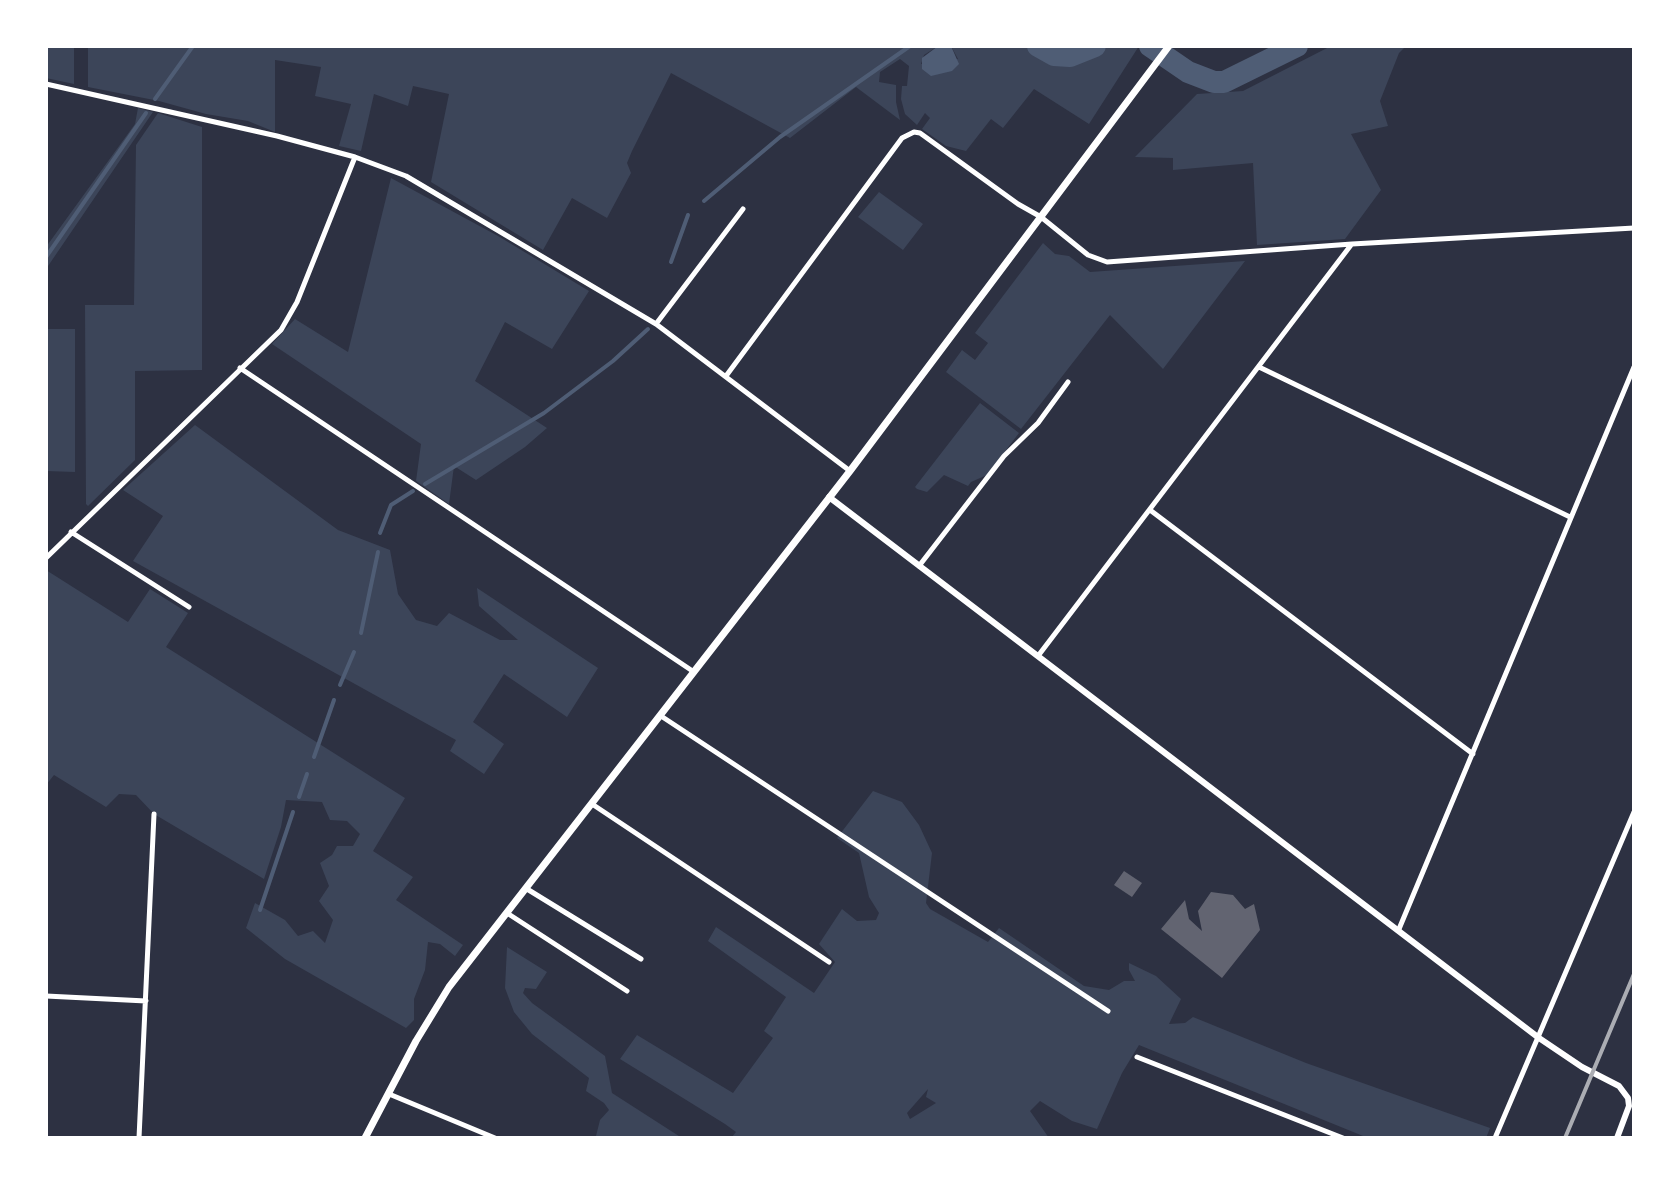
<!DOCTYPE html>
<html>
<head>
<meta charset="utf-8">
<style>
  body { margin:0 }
  #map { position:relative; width:1680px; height:1184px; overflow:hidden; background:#2d3142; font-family:"PT Sans",sans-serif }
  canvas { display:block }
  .frame { position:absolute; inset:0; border:48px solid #fff; pointer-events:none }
</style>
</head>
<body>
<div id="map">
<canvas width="1680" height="1184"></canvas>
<div class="frame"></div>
</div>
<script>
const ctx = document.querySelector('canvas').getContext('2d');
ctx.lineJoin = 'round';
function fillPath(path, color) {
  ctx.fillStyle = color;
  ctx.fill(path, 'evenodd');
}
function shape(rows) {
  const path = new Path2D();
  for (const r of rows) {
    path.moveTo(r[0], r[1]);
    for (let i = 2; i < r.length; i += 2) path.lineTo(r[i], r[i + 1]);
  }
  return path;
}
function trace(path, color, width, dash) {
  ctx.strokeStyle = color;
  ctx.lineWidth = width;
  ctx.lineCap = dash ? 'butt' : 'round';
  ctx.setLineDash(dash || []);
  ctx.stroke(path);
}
fillPath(shape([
  [46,46,74,46,74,84,46,78],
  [88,46,938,46,924,55,921,64,958,59,951,46,1139,46,1089,124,1034,89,1003,128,991,119,966,151,946,146,922,129,930,118,925,113,917,125,905,114,901,99,902,86,907,86,909,66,900,59,880,72,879,82,896,85,896,102,900,120,856,87,790,138,671,73,632,151,627,163,631,173,607,218,572,198,543,250,431,182,449,94,413,86,408,106,374,94,361,151,339,146,351,104,315,96,321,67,275,60,275,132,248,121,206,114,159,101,88,87],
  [1331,46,1406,46,1399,53,1380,101,1388,126,1351,134,1381,190,1345,239,1257,245,1253,163,1173,170,1173,158,1135,157,1197,94,1243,91],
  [138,108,153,112,46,269,46,247,135,124],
  [158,113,202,127,202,370,135,371,135,460,88,506,86,504,85,305,134,305,136,145],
  [391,178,498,236,589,291,552,349,505,322,475,381,547,428,525,447,476,480,454,466,449,504,416,481,421,444,272,344,295,319,348,352],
  [879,192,923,224,903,250,858,217],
  [1043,243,1055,254,1069,256,1090,272,1245,261,1163,369,1110,315,1021,429,946,372,962,350,975,360,988,343,975,333],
  [46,329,75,329,75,472,46,471],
  [980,403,1019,433,987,475,971,482,968,486,944,475,927,492,917,489,915,487],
  [195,425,338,530,390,550,398,594,416,620,437,626,449,613,500,640,518,640,479,606,477,588,598,668,567,717,504,674,473,722,504,744,484,774,450,751,456,740,133,561,163,516,123,490],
  [46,570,128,622,150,589,188,613,166,647,405,798,373,851,413,877,396,900,463,945,455,956,440,944,428,942,425,970,414,999,414,1020,406,1028,285,959,246,928,255,903,285,920,298,936,313,931,325,943,333,920,319,901,329,886,320,863,332,855,337,846,353,846,360,834,347,821,330,820,322,802,286,800,281,827,264,879,154,814,136,795,119,794,106,807,54,775,46,785],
  [873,791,902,802,919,825,932,853,926,903,930,909,988,942,999,928,1084,986,1109,990,1124,981,1135,981,1129,970,1129,963,1156,976,1181,999,1169,1024,1185,1023,1193,1017,1306,1063,1490,1128,1486,1138,1368,1138,1139,1045,1122,1073,1097,1129,1072,1121,1040,1101,1030,1111,1049,1138,731,1138,736,1132,725,1124,620,1059,637,1035,733,1093,773,1038,764,1031,786,997,708,941,716,927,814,993,835,962,819,944,842,909,857,921,876,920,879,913,869,897,859,853,837,838],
  [928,1089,926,1097,936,1103,910,1119,907,1113],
  [507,947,547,972,536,989,525,988,523,993,532,1003,605,1056,612,1093,682,1138,599,1138,596,1136,600,1120,609,1110,604,1103,586,1091,589,1078,532,1034,514,1012,505,988]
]), '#3c4559');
fillPath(shape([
  [938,46,951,46,959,64,952,71,931,76,922,69,922,58]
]), '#4f5d75');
trace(shape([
  [155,99,193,46],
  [704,201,780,137,910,46],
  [46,257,146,113],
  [671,262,688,215],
  [425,484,544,413,613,361,648,329],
  [380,533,391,505,413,491],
  [361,633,378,552],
  [340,685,354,652],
  [314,757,334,700],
  [299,797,307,774],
  [260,910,293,812]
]), '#4f5d75', 4);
trace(shape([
  [1038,46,1054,55,1070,56,1095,46],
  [1150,46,1188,72,1214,82,1224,82,1297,46]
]), '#4f5d75', 22);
fillPath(shape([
  [1124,871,1142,883,1132,897,1114,885],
  [1211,892,1233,895,1245,909,1254,904,1260,930,1222,978,1161,929,1185,900,1189,919,1202,931,1198,911]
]), '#626471');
trace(shape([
  [46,84,277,136,355,157,406,176,656,324,850,471],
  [656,324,743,209],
  [1259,367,1570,517],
  [240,368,694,672],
  [726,376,902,138,914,132,920,133,1018,204,1041,217,1088,255,1107,262,1352,244,1634,228],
  [1150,510,1473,754],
  [71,532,189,607],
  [46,558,281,330,297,302,355,157],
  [919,566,1004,456,1038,423,1068,382],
  [1038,656,1351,245],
  [661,716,1108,1011],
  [592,804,829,962],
  [527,889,641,959],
  [507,913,627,991],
  [1399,929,1634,367],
  [46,996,146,1001],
  [1137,1057,1343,1138],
  [389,1094,495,1138],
  [139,1138,154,814],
  [1495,1138,1634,812]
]), '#fff', 5);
trace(shape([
  [829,497,1539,1038,1582,1067,1619,1086,1628,1098,1629,1106,1617,1138]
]), '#fff', 6);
trace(shape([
  [365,1138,416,1041,449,987,850,471,1169,46]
]), '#fff', 7);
trace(shape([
  [1565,1138,1634,974]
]), '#abadb3', 4);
</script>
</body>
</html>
